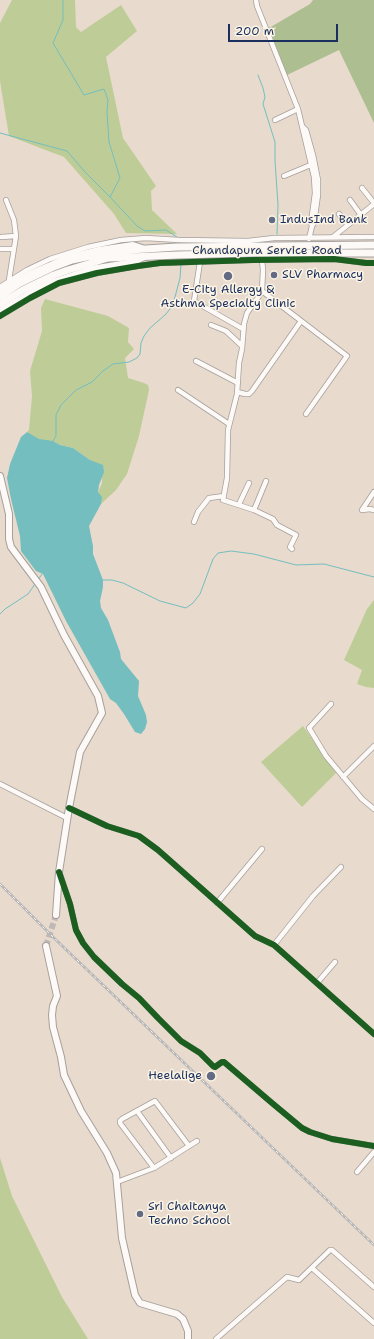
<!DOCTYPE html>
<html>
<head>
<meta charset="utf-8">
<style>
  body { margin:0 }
  #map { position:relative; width:374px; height:1339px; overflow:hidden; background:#e8dacc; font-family:"Shantell Sans",sans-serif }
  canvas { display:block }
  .scale { position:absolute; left:228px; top:24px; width:110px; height:18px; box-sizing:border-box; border:2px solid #1b2f5e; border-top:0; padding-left:5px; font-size:12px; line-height:14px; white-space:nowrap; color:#1b2f5e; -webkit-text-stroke:3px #fcf5e5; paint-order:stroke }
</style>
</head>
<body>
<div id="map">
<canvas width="374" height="1339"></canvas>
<div class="scale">200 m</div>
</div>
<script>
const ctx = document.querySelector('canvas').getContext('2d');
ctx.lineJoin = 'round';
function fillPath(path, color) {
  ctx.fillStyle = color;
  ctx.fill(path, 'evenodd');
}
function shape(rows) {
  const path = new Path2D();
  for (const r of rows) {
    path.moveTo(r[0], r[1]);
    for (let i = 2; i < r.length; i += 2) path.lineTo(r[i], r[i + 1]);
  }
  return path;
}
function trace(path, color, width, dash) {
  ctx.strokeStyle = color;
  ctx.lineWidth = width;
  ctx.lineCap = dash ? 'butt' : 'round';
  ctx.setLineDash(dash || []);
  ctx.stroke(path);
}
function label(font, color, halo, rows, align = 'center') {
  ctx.font = font + ' "Shantell Sans",sans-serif';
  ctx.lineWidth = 3;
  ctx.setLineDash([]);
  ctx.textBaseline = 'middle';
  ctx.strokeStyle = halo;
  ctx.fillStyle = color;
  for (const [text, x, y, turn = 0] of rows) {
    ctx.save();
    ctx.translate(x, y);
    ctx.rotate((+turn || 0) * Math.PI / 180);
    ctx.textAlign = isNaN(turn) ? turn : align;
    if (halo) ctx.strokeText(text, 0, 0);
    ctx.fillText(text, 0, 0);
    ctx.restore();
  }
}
fillPath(shape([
  [12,0,75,0,76,27,81,32,121,5,137,31,106,57,123,138,156,186,151,191,152,210,177,234,126,233,114,214,64,157,9,136,0,81,0,23],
  [45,299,108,316,129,328,128,342,134,349,125,358,128,378,144,383,148,385,149,390,139,436,127,474,116,490,101,504,98,492,102,483,102,478,90,460,73,448,60,445,53,441,39,441,27,432,29,430,32,396,30,371,42,331,41,308],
  [374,600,374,688,366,687,357,684,362,670,344,660,367,609],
  [303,726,336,773,302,807,261,762],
  [0,1158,12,1196,62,1297,88,1339,0,1339]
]), '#becd97');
fillPath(shape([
  [313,0,374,0,374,123,339,50,287,75,269,28,310,4]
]), '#adbe91');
fillPath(shape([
  [27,432,39,439,53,441,60,445,73,448,90,460,103,465,104,472,99,485,98,492,102,497,101,504,89,526,93,546,93,554,103,580,103,587,100,601,101,608,108,620,120,652,121,659,139,681,138,696,146,715,147,722,145,729,141,734,135,732,124,714,116,703,110,699,66,621,43,574,36,571,21,551,20,536,11,499,7,478,10,464,21,437]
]), '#74bebf');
trace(shape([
  [63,0,63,20,53,43,84,95,104,89,108,100,107,112,109,142,120,178,110,197,137,226,145,231,166,230,177,237],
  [258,75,263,88,265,97,263,104,275,142,275,161,278,205,277,234],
  [0,133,67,151,85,172,110,197],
  [53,441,56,436,56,415,61,405,76,390,92,382,103,371,113,364,129,362,137,358,140,354,141,343,144,336,150,328,165,315,170,309,175,297,180,278,181,264],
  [38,580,42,574],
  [103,580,112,580,123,583,160,601,186,608,193,603,200,594,213,559,218,553,231,551,254,554,296,565,324,564,374,577],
  [0,614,5,609,28,594,35,584]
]), '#74bebf', 1);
trace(shape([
  [46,946,56,915]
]), '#bfb8b6', 6, [6, 3]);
const minor = shape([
  [256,0,257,6,298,109,314,177,315,193,311,223,312,226,309,239],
  [275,120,298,109],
  [303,127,306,130,313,155,318,180,318,195,314,223,312,226],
  [284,176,313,164],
  [362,188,374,203],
  [6,200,14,220,16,236,9,280],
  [350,200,361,215],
  [339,214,348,225],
  [1,237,16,236],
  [333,237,374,204],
  [0,249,14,249],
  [262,260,263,270,262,291,259,296,247,313,244,324,242,349,239,363,237,394,228,430,227,478,223,500,254,510,266,481],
  [200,262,194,301,243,329],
  [0,287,27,270,50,259,88,247,121,240,146,238,179,240,248,241,274,238,374,237],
  [262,291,347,356,306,414],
  [0,316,30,298,59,283,97,273,138,266,160,263,253,260,334,259,366,263,374,263],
  [211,325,226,331,242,346],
  [196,361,238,383],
  [178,390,229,424],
  [237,392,245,394,249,394,252,391,301,321],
  [239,504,249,483],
  [254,510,273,519,277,525,296,535,290,547,292,549],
  [362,510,374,492],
  [362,510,370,509,374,510],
  [194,522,198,512,209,498,224,496],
  [331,704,309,728,326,756,336,768,362,799,374,809],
  [343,777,374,746],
  [0,784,67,818],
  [69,808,107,826,139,836,158,850,255,936,274,945,374,1034],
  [60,874,70,904,76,930,83,943,94,957,122,984,139,998,158,1018,181,1041,200,1053,213,1066,215,1067,222,1062,224,1062,272,1103,302,1128,310,1132,332,1139,374,1146],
  [217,903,262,849],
  [274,945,313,896,341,867],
  [317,983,335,962],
  [137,1111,171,1158],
  [154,1168,120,1123,120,1121,122,1119,155,1101,189,1146],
  [357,1172,374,1152],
  [117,1182,154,1168,197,1141],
  [312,1268,374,1323],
  [216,1339,287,1277,299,1280,330,1250,332,1250,374,1287]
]);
const major = shape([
  [0,292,30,274,67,258,99,250,133,245,142,248],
  [0,311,27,295,53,282,91,269,134,262,144,257],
  [0,476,9,514,9,539,11,547,41,587,64,635,98,696,102,713,80,752,69,808,59,872,56,915],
  [46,946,57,996,53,1006,52,1015,53,1027,61,1057,64,1075,81,1111,107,1153,116,1173,122,1238,135,1295,140,1303,177,1314,183,1319,188,1331,188,1339]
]);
const highway = shape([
  [0,296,20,283,51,268,72,260,114,251,177,247,374,245],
  [0,304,23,290,54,275,68,270,108,258,178,255,254,253,374,253]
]);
trace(minor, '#a5a09e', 6);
trace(major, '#a5a09e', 8);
trace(highway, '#a5a09e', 9);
trace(minor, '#fcf9f7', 4.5);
trace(major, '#fcf9f7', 6);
trace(highway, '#fcf9f7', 7);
const rail = shape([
  [0,884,54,938,374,1245]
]);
trace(rail, '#b6b6b9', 2.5);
trace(rail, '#fcf5e5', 1, [3]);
trace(shape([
  [0,316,30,298,59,283,97,273,138,266,160,263,253,260,334,259,366,263,374,263],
  [69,808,107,826,139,836,158,850,255,936,274,945,374,1034],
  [59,872,70,904,76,930,83,943,94,957,122,984,139,998,158,1018,181,1041,200,1053,213,1066,215,1067,222,1062,224,1062,272,1103,302,1128,310,1132,332,1139,374,1146]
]), '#1b5e20', 6);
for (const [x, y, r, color] of [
  [272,220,4,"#636b84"],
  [274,275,4,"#636b84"],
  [228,276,5,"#636b84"],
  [211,1076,5,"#636b84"],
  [140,1214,4,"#636b84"]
]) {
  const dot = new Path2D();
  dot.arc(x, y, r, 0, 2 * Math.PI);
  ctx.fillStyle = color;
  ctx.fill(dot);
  trace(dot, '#fcf5e5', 1.5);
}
label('12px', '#1b2f5e', '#fcf5e5', [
  ["IndusInd Bank",280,220],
  ["SLV Pharmacy",282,275],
  ["E-City Allergy &",228,290,"center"],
  ["Asthma Specialty Clinic",228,304,"center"],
  ["Heelalige",202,1076,"right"],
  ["Sri Chaitanya",148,1207],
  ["Techno School",148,1221]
], 'left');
label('12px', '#1b2f5e', '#fcf5e5', [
  ["Chandapura Service Road",267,251]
]);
</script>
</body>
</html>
